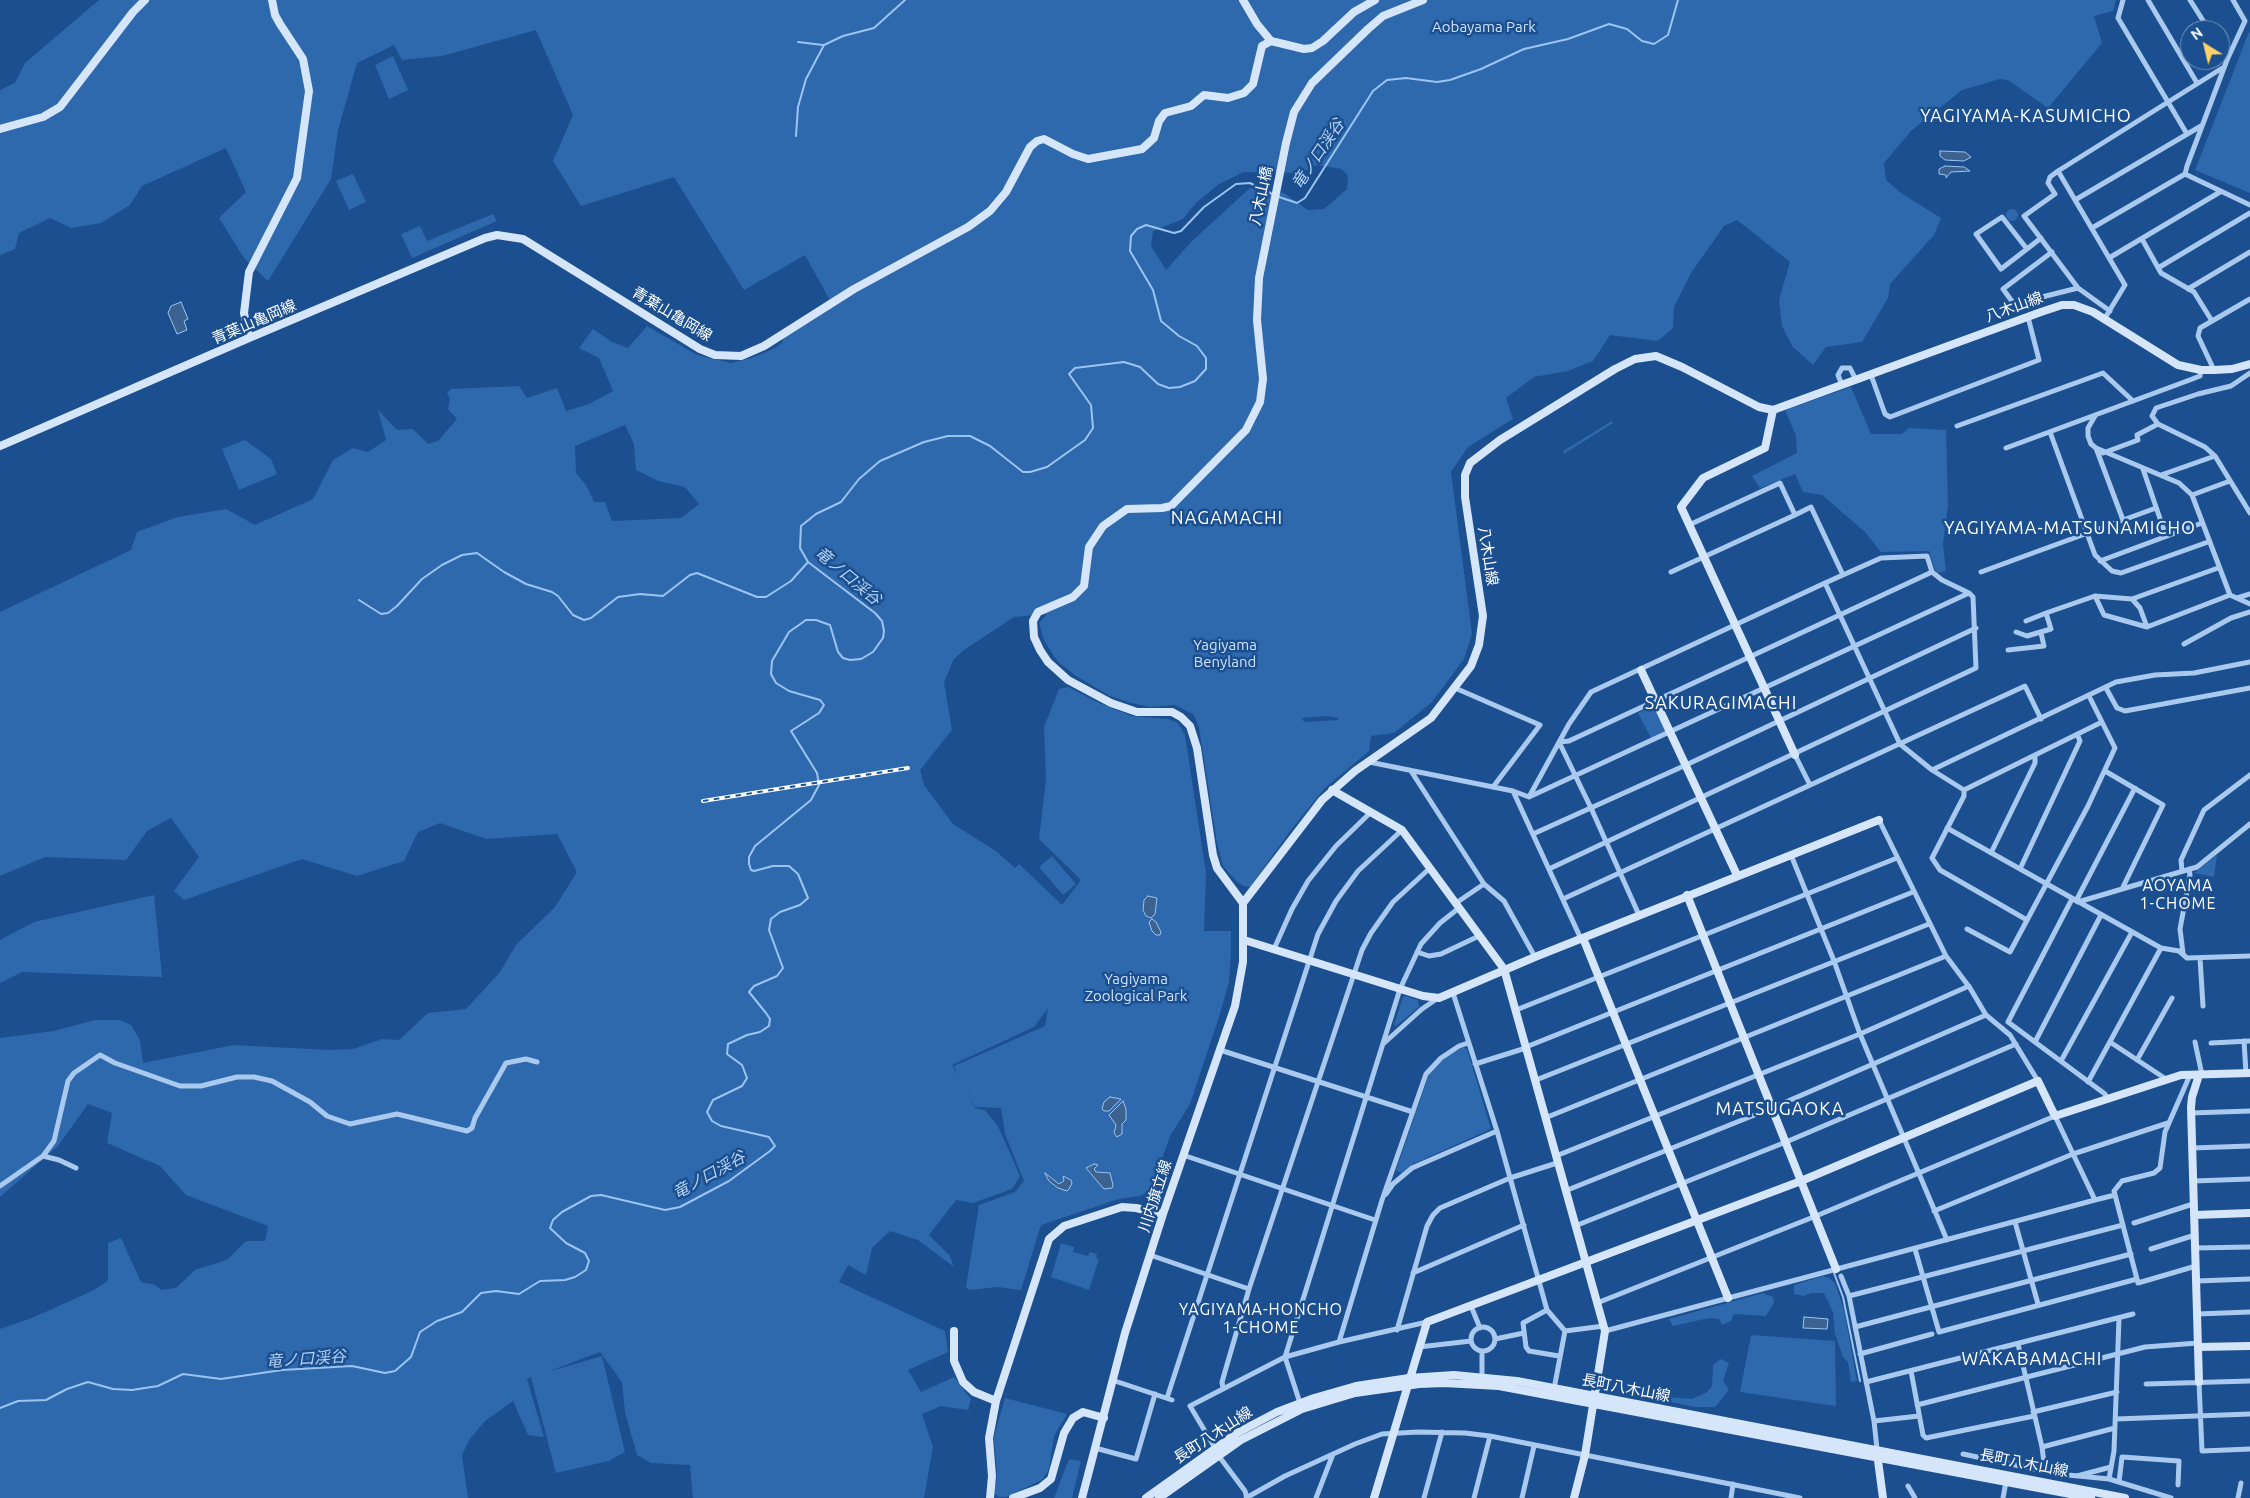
<!DOCTYPE html>
<html>
<head>
<meta charset="utf-8">
<style>
  body { margin:0 }
  #map { position:relative; width:2250px; height:1498px; overflow:hidden; background:#1b4f8f; font-family:Ubuntu,sans-serif }
  canvas { display:block }
  .north { position:absolute; left:2180px; top:20px; width:50px; height:50px; box-sizing:border-box; background:#1b4f8f; border:1px solid #7695bc; border-radius:50%; rotate:324deg; font-size:14px; font-weight:700; line-height:20px; text-align:center; color:#fff }
  .north::after { content:''; display:block; margin:auto; width:18px; height:22px; background:#ffd166; clip-path:polygon(50% 0,100% 100%,50% 72%,0 100%) }
</style>
</head>
<body>
<div id="map">
<canvas width="2250" height="1498"></canvas>
<div class="north">N</div>
</div>
<script>
const ctx = document.querySelector('canvas').getContext('2d');
ctx.lineJoin = 'round';
function fillPath(path, color) {
  ctx.fillStyle = color;
  ctx.fill(path, 'evenodd');
}
function shape(rows) {
  const path = new Path2D();
  for (const r of rows) {
    if (r.length === 3) {
      path.moveTo(r[0] + r[2], r[1]);
      path.arc(r[0], r[1], r[2], 0, 2 * Math.PI);
      continue;
    }
    path.moveTo(r[0], r[1]);
    for (let i = 2; i < r.length; i += 2) path.lineTo(r[i], r[i + 1]);
  }
  return path;
}
function trace(path, color, width, dash) {
  ctx.strokeStyle = color;
  ctx.lineWidth = width;
  ctx.lineCap = dash ? 'butt' : 'round';
  ctx.setLineDash(dash || []);
  ctx.stroke(path);
}
function label(font, color, halo, rows, align = 'center') {
  ctx.font = font + ' Ubuntu,"Noto Sans JP",sans-serif';
  ctx.lineWidth = 5;
  ctx.setLineDash([]);
  ctx.textBaseline = 'middle';
  ctx.strokeStyle = halo;
  ctx.fillStyle = color;
  for (const [text, x, y, turn = 0] of rows) {
    ctx.save();
    ctx.translate(x, y);
    ctx.rotate((+turn || 0) * Math.PI / 180);
    ctx.textAlign = isNaN(turn) ? turn : align;
    if (halo) ctx.strokeText(text, 0, 0);
    ctx.fillText(text, 0, 0);
    ctx.restore();
  }
}
fillPath(shape([
  [99,0,2116,0,2113,11,2094,16,2102,43,2048,108,2008,80,2000,79,1962,90,1911,131,1884,163,1886,180,1901,193,1941,218,1934,235,1890,284,1888,298,1862,342,1826,347,1813,365,1792,346,1782,326,1779,300,1790,262,1737,220,1724,226,1691,273,1674,307,1673,328,1658,341,1610,335,1593,361,1568,371,1534,377,1506,398,1513,419,1468,447,1451,472,1472,634,1464,659,1432,702,1394,733,1371,736,1369,751,1325,788,1291,830,1250,887,1244,886,1237,882,1223,866,1217,843,1199,727,1193,714,1175,705,1150,707,1131,703,1110,696,1076,676,1058,662,1044,640,1039,623,1047,614,1014,617,964,650,954,659,944,682,952,730,920,770,924,785,953,824,996,851,1015,868,1019,864,1062,905,1081,880,1039,839,1046,779,1044,727,1059,689,1068,687,1099,703,1132,716,1168,719,1178,723,1185,735,1206,873,1204,931,1231,931,1231,952,1229,982,1219,1017,1190,1104,1170,1136,1151,1190,1140,1196,1119,1199,1041,1225,1021,1290,997,1287,969,1290,966,1287,979,1205,1015,1192,1024,1181,1005,1134,1001,1108,975,1107,963,1084,975,1108,985,1110,998,1126,1020,1176,1012,1189,973,1203,956,1200,929,1235,950,1256,954,1267,918,1240,890,1231,872,1248,866,1275,848,1265,839,1282,945,1331,948,1352,908,1370,921,1392,954,1377,971,1399,968,1410,941,1406,922,1414,933,1447,924,1498,693,1498,690,1465,651,1463,637,1455,625,1412,622,1382,600,1352,547,1372,602,1356,625,1452,609,1461,556,1473,531,1377,527,1379,544,1437,528,1435,513,1401,485,1421,470,1439,462,1455,468,1498,0,1498,0,1329,32,1318,92,1291,108,1281,108,1243,121,1238,141,1282,155,1285,161,1290,176,1288,195,1270,227,1260,246,1241,265,1241,268,1226,186,1195,160,1166,107,1143,112,1113,88,1104,58,1146,0,1197,0,1038,54,1031,95,1020,120,1020,131,1025,140,1040,143,1063,234,1045,329,1050,353,1049,382,1039,399,1040,428,1013,466,1009,500,972,516,945,555,907,577,872,557,834,486,839,440,823,418,832,404,861,357,876,302,859,184,900,174,891,199,857,171,818,147,831,126,860,45,857,0,876,0,612,131,550,137,532,178,517,226,509,255,525,313,499,333,460,353,448,368,452,386,440,378,410,397,430,413,429,428,444,438,441,457,419,448,409,450,399,447,393,451,389,519,386,527,398,557,388,566,411,589,404,613,391,599,358,579,348,593,329,612,342,628,348,647,326,697,355,731,363,754,357,775,348,782,343,784,337,833,306,805,255,744,290,674,177,581,206,553,161,573,115,536,30,442,56,402,60,394,45,357,63,338,130,331,179,268,281,244,258,219,218,246,192,226,148,142,186,130,205,101,223,71,228,50,218,19,233,15,249,0,255,0,90,15,83,25,63],
  [1317,165,1342,169,1348,176,1347,189,1324,209,1308,210,1284,193,1250,188,1191,242,1166,270,1151,246,1153,231,1183,219,1196,203,1219,184,1244,172,1301,173],
  [625,425,634,444,636,470,658,481,685,487,699,504,681,518,612,521,605,502,594,502,586,485,576,473,575,446],
  [1327,716,1338,718,1338,720,1304,722,1302,718],
  [1048,1008,1045,1026,954,1066,958,1076,952,1065,1034,1027],
  [2249,32,2250,33,2250,193,2195,170],
  [393,56,408,90,389,99,375,65],
  [353,174,366,202,349,210,336,181],
  [2012,215,6],
  [493,214,497,221,412,258,401,234,420,226,427,241],
  [1851,387,1871,434,1902,434,1909,428,1946,430,1948,505,1943,544,1946,571,1938,573,1935,570,1929,551,1881,552,1865,532,1822,495,1803,492,1795,474,1760,488,1752,476,1797,453,1796,436,1785,410],
  [1612,421,1613,423,1564,454,1563,451],
  [245,440,271,459,277,474,239,490,222,449],
  [1654,705,1666,731,1651,738,1638,713],
  [2217,855,2214,877,2194,873],
  [1052,856,1076,884,1063,895,1039,867],
  [154,895,162,977,22,972,0,983,0,940,34,922],
  [1406,996,1418,1000,1419,1007,1396,1026,1394,1025,1403,997],
  [1463,1047,1467,1049,1491,1129,1413,1164,1401,1173,1396,1170,1430,1072,1447,1056],
  [1061,1243,1074,1247,1073,1252,1088,1256,1090,1252,1097,1254,1096,1258,1099,1259,1089,1290,1051,1277],
  [1823,1276,1829,1278,1835,1283,1844,1310,1857,1381,1851,1382,1848,1362,1843,1357,1835,1334,1833,1312,1824,1293,1811,1293,1804,1296,1794,1294,1794,1285],
  [1763,1293,1773,1297,1774,1303,1766,1316,1734,1314,1731,1321,1722,1325,1719,1319,1709,1318,1673,1326,1669,1319],
  [1751,1335,1835,1341,1836,1406,1740,1392],
  [1721,1359,1729,1363,1723,1381,1729,1390,1715,1407,1695,1407,1667,1401,1667,1397,1692,1399,1707,1392,1712,1386,1713,1365],
  [1005,1398,1067,1414,1054,1436,1049,1469,1042,1480,1006,1497,999,1497,994,1493,997,1476,994,1437],
  [1069,1459,1081,1461,1072,1498,1054,1498]
]), '#2e69ad');
const water = shape([
  [1940,151,1965,152,1971,157,1964,161,1945,160,1940,156,1940,151],
  [1945,166,1964,167,1970,171,1951,172,1946,178,1946,175,1939,174,1939,169,1945,166],
  [181,302,188,319,184,321,187,330,177,334,168,313,171,306,181,302],
  [1148,896,1157,898,1155,914,1151,918,1146,916,1143,910,1144,900,1148,896],
  [1152,919,1156,922,1161,932,1160,935,1156,935,1152,931,1149,922,1152,919],
  [1110,1097,1121,1099,1109,1111,1104,1111,1102,1109,1104,1102,1110,1097],
  [1123,1101,1126,1109,1126,1120,1122,1124,1122,1134,1117,1137,1114,1133,1116,1125,1109,1115,1123,1101],
  [1094,1164,1098,1165,1094,1169,1096,1172,1110,1173,1113,1185,1112,1188,1104,1189,1086,1168,1094,1164],
  [1045,1173,1059,1184,1064,1181,1063,1176,1071,1180,1072,1183,1069,1189,1067,1191,1058,1188,1049,1181,1045,1173],
  [1804,1317,1828,1319,1827,1329,1803,1328,1804,1317]
]);
fillPath(water, '#3c6290');
trace(water, '#9cc4f0', 1);
trace(shape([
  [798,42,823,45],
  [796,136,798,107,806,79,824,45,843,36,874,28,905,0],
  [1279,197,1297,203,1305,198,1373,91,1387,80,1406,78,1437,82,1450,80,1481,69,1524,49,1568,39,1609,24,1627,29,1642,41,1654,44,1668,35,1678,0],
  [359,600,381,614,388,613,397,606,422,579,442,565,462,555,477,553,504,572,526,584,552,592,558,596,573,615,584,620,591,618,618,597,640,594,663,596,690,575,697,573,757,597,766,597,791,581,808,562],
  [1834,1273,1843,1297,1860,1381],
  [0,1408,18,1401,46,1400,67,1389,88,1382,113,1389,132,1390,158,1386,183,1374,221,1379,282,1370,352,1366,385,1373,395,1371,411,1357,420,1332,437,1321,462,1312,481,1293,496,1291,519,1294,540,1281,565,1280,575,1277,586,1270,589,1261,585,1253,566,1243,550,1228,553,1220,562,1212,591,1196,601,1195,665,1210,680,1207,729,1181,770,1151,775,1146,769,1137,721,1126,712,1121,707,1112,713,1100,742,1086,747,1078,742,1065,727,1054,728,1044,747,1035,760,1032,769,1026,770,1019,766,1013,749,992,754,986,777,976,783,968,769,930,771,919,780,912,800,905,808,898,798,874,789,866,773,866,754,871,751,870,749,864,749,857,755,846,811,800,819,785,817,773,791,731,819,713,824,705,820,700,789,691,776,683,771,674,772,661,789,632,806,620,816,620,830,625,838,652,843,658,850,660,861,659,873,652,883,638,884,631,882,621,875,613,808,562,800,548,801,526,816,514,841,502,859,479,880,461,924,442,948,436,970,436,990,446,1023,472,1030,472,1047,467,1085,440,1093,428,1091,405,1069,374,1075,368,1124,362,1140,367,1158,384,1169,388,1180,387,1195,381,1206,369,1206,358,1197,346,1179,336,1161,321,1153,290,1130,251,1131,236,1137,229,1146,225,1174,233,1181,231,1204,207,1236,184,1250,183,1272,194]
]), '#9cc4f0', 2);
trace(shape([
  [2123,0,2118,18,2187,134],
  [2148,0,2197,83],
  [2190,0,2209,30],
  [2233,0,2245,21,2227,60,2187,166,2185,174,2250,205],
  [2220,49,2227,60],
  [2058,171,2050,177,2048,183,2055,194,2024,216,2078,288],
  [2075,200,2201,126],
  [2092,228,2185,174],
  [2142,239,2161,273,2194,292,2212,321],
  [2027,249,2002,217,1976,234,2001,269,2027,249,2041,238],
  [2052,252,2003,289,2014,304,2078,288,2110,311],
  [2109,258,2220,192],
  [2158,268,2250,213],
  [2188,289,2250,252],
  [2105,318,2125,285,2058,171,2224,67],
  [2214,370,2198,336,2200,328,2250,299],
  [2250,373,2231,386,2198,394,2156,408,2152,416,2158,424,2205,447,2215,456,2250,513],
  [1871,375,1885,414,1890,417,2039,360,2028,317],
  [1842,385,1838,375,1842,368,1850,368,1856,380],
  [2095,416,2088,428,2088,436,2091,444,2096,448,2179,483,2192,495,2230,595,2250,604],
  [1957,426,2103,373,2133,401],
  [2050,432,2095,555,2112,571,2121,573,2208,542],
  [2006,448,2187,381,2200,376,2201,370],
  [2096,448,2123,520],
  [2103,453,2138,440,2137,435,2158,424],
  [2143,469,2166,536],
  [2161,475,2215,456],
  [2192,495,2230,481],
  [1689,525,1780,483,1795,515,1811,507,1843,575],
  [2100,561,2202,523],
  [1671,572,1795,515],
  [1981,572,2156,508],
  [1825,583,1900,744,1932,770,2116,682,2155,675,2194,673,2250,662],
  [2095,596,2104,615,2147,627,2230,595],
  [2237,598,2250,594],
  [2132,599,2140,608,2147,627],
  [2026,621,2046,613],
  [2016,632,2027,636,2051,629,2046,613,2095,596,2132,599,2218,568],
  [2184,644,2231,618,2250,612],
  [2008,650,2044,646,2041,633],
  [1455,688,1540,725,1493,787],
  [2106,688,2117,708,2125,711,2250,688],
  [1795,755,1810,785],
  [1369,762,1513,791,1529,797,1969,593,1973,597,1976,668,1549,869],
  [1932,770,1964,790,1964,796,1932,858,1940,870,2027,920],
  [1411,771,1484,884,1456,903],
  [2105,771,2163,805,2122,889],
  [1964,790,2102,722],
  [1513,791,1581,939],
  [1529,797,1569,724,1591,692,1825,583,1881,558,1927,556,1932,572,1942,580,1969,593],
  [1879,820,1946,956,1970,988,1986,1015,2010,1035,2038,1081],
  [1947,828,2161,948,2179,951,2187,958,2250,956],
  [1533,834,1686,765,1976,628],
  [1991,853,2035,763,2035,755],
  [1791,855,1834,961,1860,1034,1947,1240],
  [2020,869,2080,741,2077,734],
  [2182,871,2181,860,2204,810,2250,775],
  [1484,884,1504,901,1535,957],
  [1563,899,2025,686,2041,719],
  [2072,899,2008,1022,2105,1094,2107,1099],
  [2076,901,2135,788],
  [2078,902,2197,867,2250,824],
  [1639,915,1591,808,1559,742,1569,741,1932,572],
  [1967,929,2010,952,2088,806,2115,748,2089,696],
  [1274,949,1292,909,1308,881,1336,846,1371,812],
  [1417,952,1429,956,1441,954,1479,936],
  [2183,953,2180,929,2190,875,2189,869],
  [2200,958,2203,1006],
  [1453,993,1497,1131,1547,1310,1565,1331],
  [1516,1010,1897,858],
  [2244,1041,2246,1073],
  [2035,1042,2101,915],
  [2110,1042,2166,1079],
  [2195,1042,2202,1075],
  [2211,1043,2250,1041],
  [1383,1044,1422,1009,1438,998],
  [1526,1047,1913,892],
  [1220,1050,1413,1112],
  [2137,1060,2172,998],
  [2061,1061,2132,932],
  [1475,1064,1526,1048],
  [2190,1075,2165,1132,2160,1168,2154,1173,2122,1181,2114,1191,2138,1283,2196,1266],
  [1536,1080,1929,924],
  [2088,1082,2161,948],
  [2191,1113,2250,1111],
  [1545,1118,1946,956],
  [2192,1148,2250,1146],
  [1183,1155,1375,1220],
  [43,1156,54,1141,68,1081,74,1073,100,1055,115,1063,180,1086,201,1086,237,1077,254,1077,272,1081,310,1102,327,1116,350,1124,397,1114,467,1131,472,1128,475,1118,506,1063,526,1059,537,1062],
  [1556,1156,1860,1034,1969,986],
  [2193,1181,2250,1179],
  [0,1186,43,1156,59,1160,76,1168],
  [1565,1191,1772,1108,1986,1015],
  [1386,1194,1393,1184,1412,1168,1497,1131],
  [2095,1200,2115,1195],
  [1934,1211,2073,1154,2168,1123],
  [2015,1222,2038,1304],
  [2134,1223,2193,1204],
  [1575,1226,1786,1142,2016,1044],
  [2195,1248,2250,1247],
  [1915,1249,1939,1332,2137,1279],
  [2151,1249,2195,1235],
  [1150,1255,1249,1289],
  [1413,1273,1524,1225],
  [1841,1276,1849,1296,1874,1421,1877,1449],
  [2197,1281,2250,1279],
  [1849,1296,2123,1225],
  [1597,1303,1816,1216,2055,1116,2095,1200,1605,1331],
  [1471,1306,1480,1328],
  [1547,1310,1523,1323,1526,1347,1529,1351,1559,1356],
  [2197,1314,2250,1312],
  [1855,1327,2131,1254],
  [1483,1339,12],
  [1397,1330,1427,1226,1433,1215,1440,1208,1510,1178,1557,1163],
  [1565,1331,1604,1326],
  [1495,1339,1524,1333],
  [1339,1342,1382,1200,1426,1074,1441,1058,1459,1046,1468,1043],
  [2018,1344,2042,1447,2045,1471],
  [1419,1347,1471,1341],
  [1860,1354,1932,1334],
  [1911,1371,1923,1435,1926,1438,2034,1416],
  [1112,1380,1172,1400],
  [1482,1381,1482,1351],
  [1866,1382,2133,1314],
  [2199,1382,2202,1451,2250,1449],
  [2146,1384,2250,1381],
  [1223,1388,1222,1382,1249,1289,1362,950,1371,933,1393,902,1430,868],
  [1554,1389,1565,1331],
  [1167,1398,1318,934,1336,901,1358,871,1402,830],
  [1300,1403,1285,1357,1400,989,1421,944,1440,923,1459,908],
  [1917,1405,2145,1347,2198,1343],
  [2033,1412,2117,1392],
  [2116,1419,2250,1414],
  [1874,1421,1919,1416],
  [2042,1447,2115,1428],
  [1095,1448,1136,1459,1155,1394],
  [1215,1448,1190,1406,1285,1357,1339,1342,1427,1322],
  [1963,1454,2058,1474,2109,1479,2171,1498],
  [1218,1455,1245,1491,1247,1498],
  [2077,1476,2111,1467],
  [2109,1479,2114,1451,2119,1319],
  [2119,1482,2122,1457,2179,1461,2178,1485],
  [1908,1486,1915,1498],
  [1246,1498,1285,1476,1355,1444,1382,1434,1418,1432,1465,1433,1490,1436,1800,1498],
  [1316,1498,1333,1454],
  [1424,1498,1442,1432],
  [1474,1498,1490,1436],
  [1522,1498,1534,1446],
  [1731,1498,1733,1484],
  [2003,1498,2006,1482],
  [2238,1498,2241,1483]
]), '#a9c9ee', 5);
trace(shape([
  [1243,0,1257,24,1271,41],
  [1271,41,1304,49,1312,48,1323,41,1354,12,1375,0],
  [0,129,43,117,60,107,133,12,145,0],
  [249,338,244,313,249,272,297,178,309,91,303,59,280,24,275,15,272,0],
  [1773,410,1765,448,1703,478,1681,507,1795,755],
  [0,446,249,338,485,238,497,235,523,239,700,349,715,355,741,356,764,346,854,289,968,227,990,211,1006,192,1030,147,1037,141,1044,139,1073,154,1088,159,1142,149,1154,138,1159,121,1165,113,1191,106,1204,95,1228,98,1244,93,1253,84,1262,46,1271,41],
  [1641,670,1737,875],
  [1332,790,1402,830,1504,969,1605,1331,1585,1455,1574,1498],
  [1687,895,1836,1269],
  [1243,903,1322,800,1355,771,1431,718,1471,666,1479,645,1483,616,1465,497,1465,475,1470,463,1500,440,1615,369,1635,359,1656,356,1682,367,1759,407,1773,410,2041,312,2062,305,2074,305,2093,312,2178,365,2201,370,2214,370,2232,369,2250,364],
  [1243,903,1217,868,1213,855,1197,748,1190,726,1181,717,1172,712,1137,712,1111,703,1068,680,1048,662,1040,650,1034,637,1033,621,1038,612,1073,597,1084,586,1089,547,1103,526,1127,509,1162,508,1171,506,1246,430,1260,402,1263,379,1257,320,1259,278,1286,143,1294,112,1312,83,1368,29,1383,16,1423,0],
  [1583,938,1728,1298],
  [1244,940,1423,996,1439,998,1535,957,1879,820],
  [2194,1215,2250,1213],
  [954,1331,954,1361,963,1382,974,1392,996,1401],
  [2198,1347,2250,1346],
  [2199,1382,2191,1107,2192,1097,2199,1075],
  [1877,1453,1883,1498],
  [990,1498,992,1476,989,1438,996,1401,1049,1239,1064,1226,1122,1207,1136,1208,1163,1214],
  [1013,1498,1040,1488,1051,1479,1064,1433,1073,1418,1083,1412,1104,1418],
  [1082,1498,1125,1333,1163,1214,1235,1006,1243,962,1243,903],
  [1146,1498,1237,1433,1277,1412,1314,1398,1356,1386,1409,1378,1454,1375,1517,1381,2125,1498],
  [1159,1498,1241,1440,1302,1409,1355,1393,1419,1384,1444,1383,1499,1386,2091,1498],
  [1374,1498,1427,1322,1801,1181,2038,1081,2055,1116,2181,1075,2250,1073]
]), '#d6e6fa', 8);
const rail = shape([
  [703,801,908,768]
]);
trace(rail, '#fff', 4);
trace(rail, '#1b4f8f', 2, [5.5]);
label('15px', '#cfe3fa', '#1b4f8f', [
  ["Aobayama Park",1484,27],
  ["Yagiyama",1225,645],
  ["Benyland",1225,662],
  ["Yagiyama",1136,979],
  ["Zoological Park",1136,996]
]);
label('15px', '#fff', '#1b4f8f', [
  ["八木山橋",1261,196,-78],
  ["八木山線",2014,307,-20],
  ["青葉山亀岡線",672,314,31],
  ["青葉山亀岡線",254,322,-23],
  ["八木山線",1488,556,81],
  ["川内旗立線",1155,1196,-72],
  ["長町八木山線",1626,1388,11],
  ["長町八木山線",1213,1435,-33],
  ["長町八木山線",2024,1463,11]
]);
label('italic 16px', '#b5d3f5', '#1b4f8f', [
  ["竜ノ口渓谷",1318,154,-56],
  ["竜ノ口渓谷",848,576,40],
  ["竜ノ口渓谷",709,1175,-29],
  ["竜ノ口渓谷",306,1359,-4]
]);
ctx.letterSpacing = '1px';
label('16px', '#fff', '#1b4f8f', [
  ["AOYAMA",2178,886],
  ["1-CHOME",2178,904],
  ["YAGIYAMA-HONCHO",1261,1310],
  ["1-CHOME",1261,1328]
]);
ctx.letterSpacing = '0px';
ctx.letterSpacing = '1px';
label('18px', '#fff', '#1b4f8f', [
  ["YAGIYAMA-KASUMICHO",2026,116],
  ["NAGAMACHI",1227,518],
  ["YAGIYAMA-MATSUNAMICHO",2070,528],
  ["SAKURAGIMACHI",1721,703],
  ["MATSUGAOKA",1780,1109],
  ["WAKABAMACHI",2032,1359]
]);
ctx.letterSpacing = '0px';
</script>
</body>
</html>
